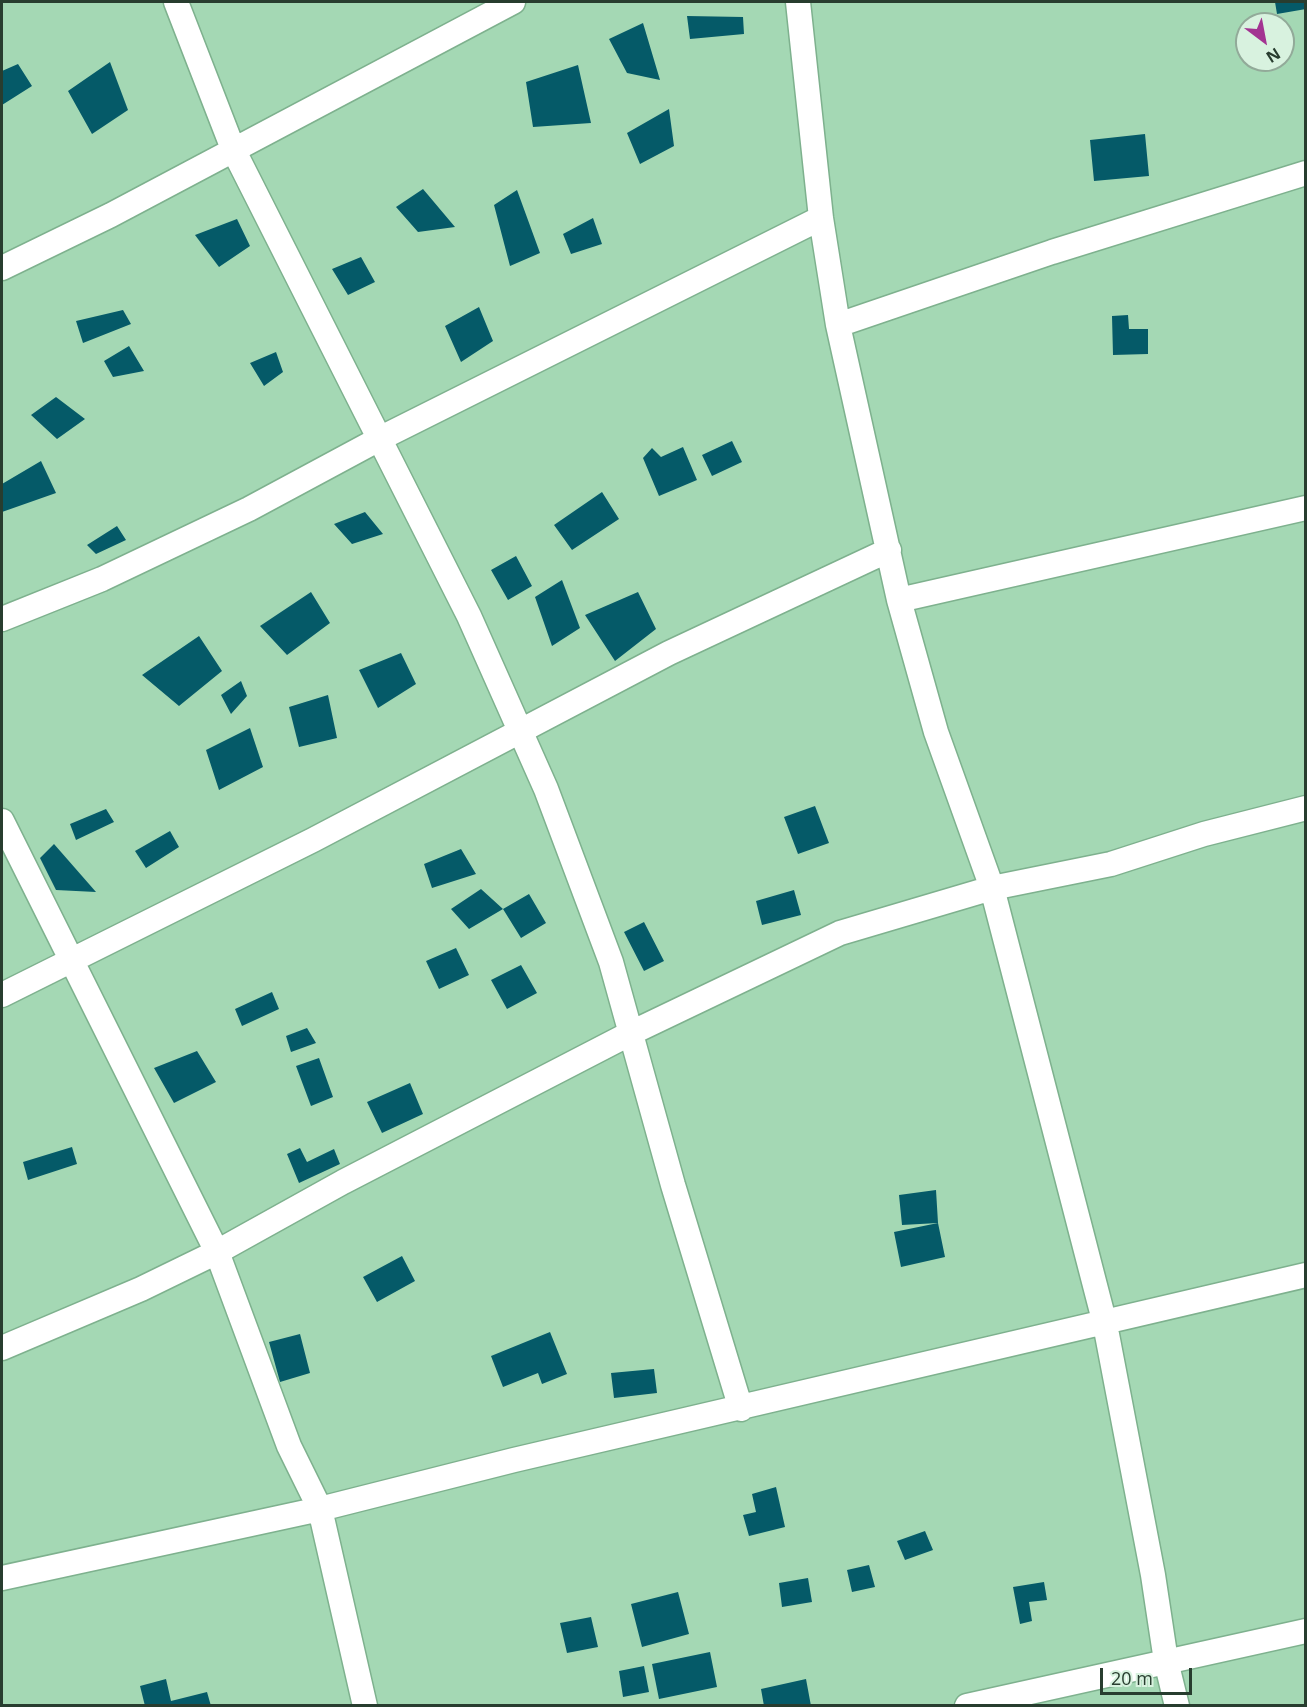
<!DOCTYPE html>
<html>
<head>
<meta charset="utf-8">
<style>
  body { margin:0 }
  #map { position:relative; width:1307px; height:1707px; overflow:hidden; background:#a4d8b4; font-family:"Open Sans",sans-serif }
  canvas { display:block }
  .frame { position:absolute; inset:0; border:3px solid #283d2f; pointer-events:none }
  .north { position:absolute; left:1235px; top:12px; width:60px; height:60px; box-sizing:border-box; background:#d8f2df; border:2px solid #92aa99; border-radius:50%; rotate:148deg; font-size:16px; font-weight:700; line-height:24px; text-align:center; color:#283d2f }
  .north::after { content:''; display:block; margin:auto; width:21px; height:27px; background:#a33492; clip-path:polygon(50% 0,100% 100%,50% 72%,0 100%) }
  .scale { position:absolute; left:1100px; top:1668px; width:92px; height:27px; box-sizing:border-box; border:3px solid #283d2f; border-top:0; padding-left:8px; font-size:18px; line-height:21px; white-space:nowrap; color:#283d2f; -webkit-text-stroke:4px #d8f2df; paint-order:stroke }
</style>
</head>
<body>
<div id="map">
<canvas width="1307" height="1707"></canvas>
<div class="frame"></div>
<div class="north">N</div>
<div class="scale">20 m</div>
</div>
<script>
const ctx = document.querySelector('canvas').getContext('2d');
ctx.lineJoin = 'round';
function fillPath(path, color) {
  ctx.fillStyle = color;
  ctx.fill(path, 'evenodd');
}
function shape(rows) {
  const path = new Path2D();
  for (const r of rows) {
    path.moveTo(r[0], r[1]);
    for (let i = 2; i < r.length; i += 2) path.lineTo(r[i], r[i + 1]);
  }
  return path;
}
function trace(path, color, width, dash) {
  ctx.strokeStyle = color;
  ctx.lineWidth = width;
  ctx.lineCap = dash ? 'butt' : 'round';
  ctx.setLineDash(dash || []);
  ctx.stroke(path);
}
fillPath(shape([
  [1275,2,1306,2,1306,9,1277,14],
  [687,16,743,17,744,34,690,39],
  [643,23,660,80,627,73,609,39],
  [110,62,128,110,92,134,68,91],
  [18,64,32,86,2,105,2,71],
  [578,65,591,123,533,127,526,82],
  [669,109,674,146,640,164,627,133],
  [1145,134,1149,176,1094,181,1090,140],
  [423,189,455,227,418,232,396,207],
  [517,190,540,253,510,266,494,205],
  [593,218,602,244,571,254,563,234],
  [237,219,250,246,219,267,195,235],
  [361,257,375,282,348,295,332,269],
  [479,307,493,341,461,362,445,326],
  [123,310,131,324,83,343,76,321],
  [1128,315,1129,329,1148,329,1148,354,1113,355,1112,316],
  [129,346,144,371,113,377,104,361],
  [276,352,283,372,264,386,250,363],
  [56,397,85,419,57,439,31,415],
  [732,441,742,462,712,476,702,455],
  [683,447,697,480,659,496,643,458,652,448,661,457],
  [41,461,56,493,2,512,2,484],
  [602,492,619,519,572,550,554,525],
  [365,512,383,534,352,544,334,524],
  [117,526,126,540,96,554,87,545],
  [516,556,532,586,508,600,491,570],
  [562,580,580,628,552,646,535,597],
  [311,592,330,623,287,655,260,626],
  [638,592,656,629,615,661,585,615],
  [199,636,222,671,179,706,142,675],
  [401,653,416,684,378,708,359,670],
  [241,681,247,696,231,714,221,695],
  [328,695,337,738,299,747,289,707],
  [250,728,263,767,219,790,206,750],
  [815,806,829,843,798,854,784,817],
  [106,809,114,822,76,840,70,824],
  [170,831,179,847,146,868,135,851],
  [54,844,96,892,56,890,40,858],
  [461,849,476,874,432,888,424,864],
  [481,889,503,909,469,929,451,909],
  [794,890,801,915,762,925,756,901],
  [529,894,546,923,521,938,503,909],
  [644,922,664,961,644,971,624,932],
  [456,948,469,975,439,989,426,961],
  [521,965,537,993,507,1009,491,980],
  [272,992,279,1009,242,1026,235,1009],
  [307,1028,316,1043,291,1052,286,1036],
  [197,1051,216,1082,174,1103,154,1068],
  [319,1058,333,1097,311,1106,296,1066],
  [410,1083,423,1114,382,1133,367,1102],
  [72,1147,77,1164,28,1180,23,1162],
  [300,1148,307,1162,334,1149,340,1164,299,1183,287,1154],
  [936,1190,938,1223,902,1225,899,1195],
  [938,1223,945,1257,901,1267,894,1232],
  [402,1256,415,1281,377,1302,363,1277],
  [550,1332,567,1374,542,1384,538,1373,503,1387,491,1356],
  [300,1334,310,1373,280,1382,269,1342],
  [654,1369,657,1393,614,1398,611,1373],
  [776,1487,785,1527,749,1536,743,1515,756,1512,752,1494],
  [925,1531,933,1550,905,1560,897,1541],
  [869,1565,875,1587,852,1592,847,1570],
  [808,1578,812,1602,782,1607,779,1583],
  [1044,1582,1047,1600,1029,1602,1032,1621,1020,1624,1013,1587],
  [678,1592,689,1634,642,1647,631,1604],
  [591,1617,598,1647,567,1653,560,1623],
  [710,1652,717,1687,659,1699,652,1664],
  [644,1666,649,1692,623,1697,619,1671],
  [166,1679,171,1701,207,1692,211,1706,145,1706,140,1686],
  [806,1679,811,1706,764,1706,761,1689]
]), '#055a68');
const minor = shape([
  [176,2,233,149,469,616,546,789,611,962,673,1185,741,1409],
  [798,2,821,218,838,325,899,600,936,732,992,888,1105,1324,1153,1575,1166,1661,1177,1706],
  [2,268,111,215,513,2],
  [838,325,1052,252,1306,173],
  [899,600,1306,508],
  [2,619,102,579,249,509,381,438,821,218],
  [2,821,217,1252,289,1446,320,1509,365,1706],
  [2,995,313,840,669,653,889,550],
  [2,1348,141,1289,217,1252,343,1182,631,1033,840,933,992,888,1111,864,1204,834,1306,808],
  [2,1578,320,1509,514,1460,1306,1275],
  [967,1706,1306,1631]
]);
trace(minor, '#7eb18e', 27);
trace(minor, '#fff', 24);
</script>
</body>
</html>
